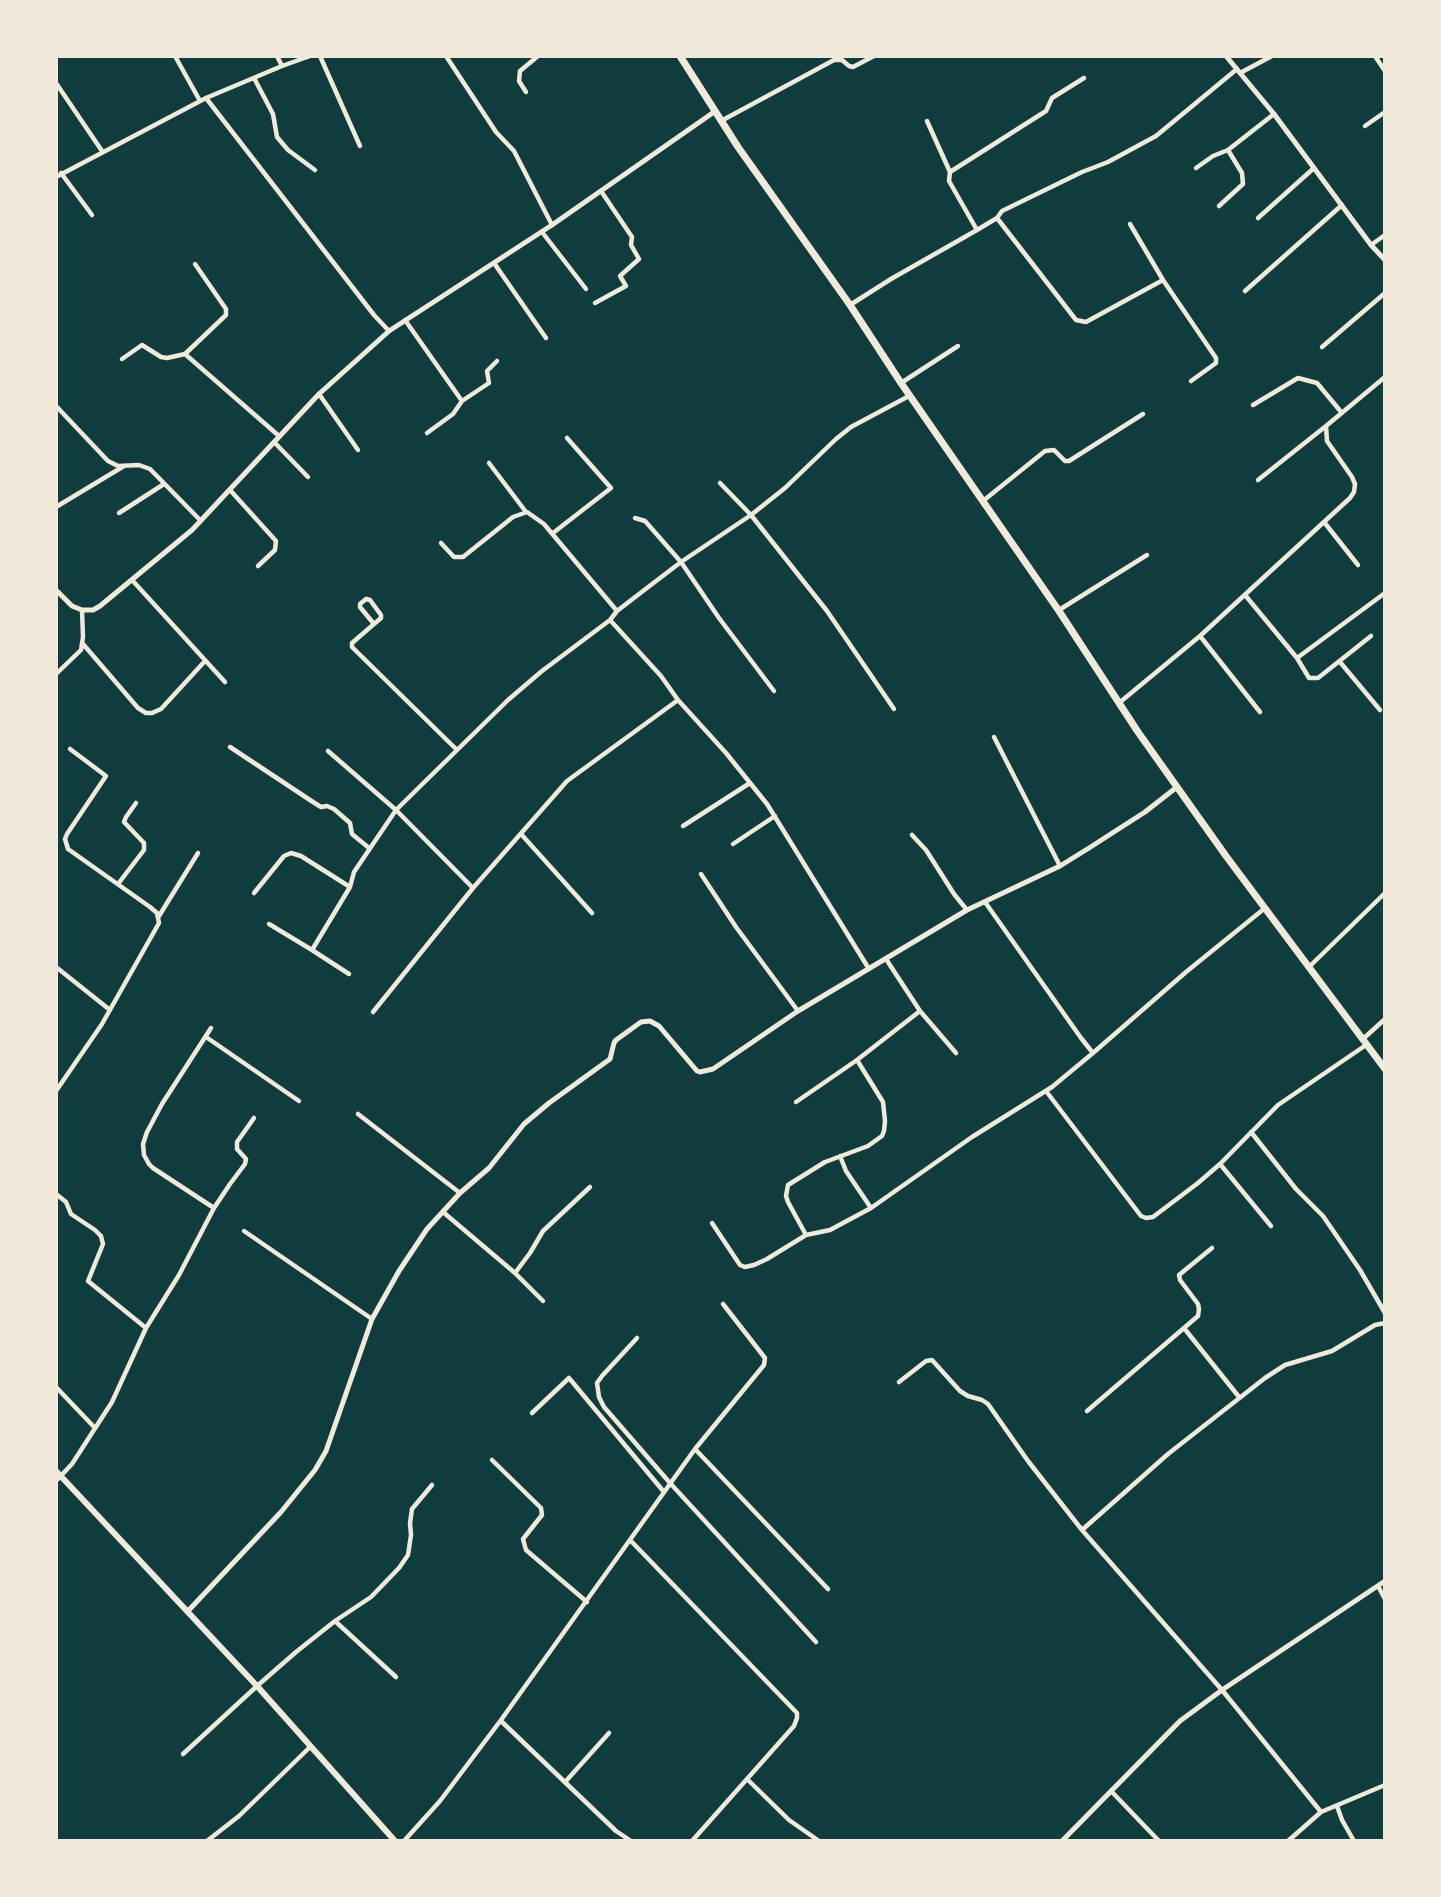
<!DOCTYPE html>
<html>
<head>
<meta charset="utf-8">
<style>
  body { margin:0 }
  #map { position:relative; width:1441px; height:1897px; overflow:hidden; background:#0f3d3e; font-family:Overpass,sans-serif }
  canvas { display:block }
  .frame { position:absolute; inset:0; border:58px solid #f1e9da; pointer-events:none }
</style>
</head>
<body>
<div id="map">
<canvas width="1441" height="1897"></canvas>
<div class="frame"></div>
</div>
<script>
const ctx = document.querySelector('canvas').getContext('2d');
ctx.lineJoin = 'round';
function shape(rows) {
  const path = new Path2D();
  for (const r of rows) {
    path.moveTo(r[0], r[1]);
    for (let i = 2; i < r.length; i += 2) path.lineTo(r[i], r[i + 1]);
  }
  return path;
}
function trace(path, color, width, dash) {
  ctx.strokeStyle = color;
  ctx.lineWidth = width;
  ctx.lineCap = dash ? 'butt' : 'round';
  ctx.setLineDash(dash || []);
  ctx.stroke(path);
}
trace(shape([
  [175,56,200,101],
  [277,56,282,66],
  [320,56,360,146],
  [446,56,496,132,514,151,552,225],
  [1375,56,1385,71],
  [1240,73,1272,56],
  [254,78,273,114,277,137,288,150,315,170],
  [56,83,102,151],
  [526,92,519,81,520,71,538,56],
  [206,98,374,315,389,331],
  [721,121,834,60,842,60,849,66,853,67,874,56],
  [927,121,950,172,949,181,977,230],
  [1365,126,1385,112],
  [1196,168,1213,156,1228,150,1274,114],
  [950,172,1046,111,1052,98,1084,78],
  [61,173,92,215],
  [56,177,206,98,282,66,310,56],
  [1219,206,1243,184,1242,173,1228,150],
  [997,218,1076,320,1086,322,1163,280],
  [1258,218,1314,168],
  [1130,224,1163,280,1216,358,1216,363,1191,381],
  [542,232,586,289],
  [1371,245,1385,235],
  [494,263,546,338],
  [195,264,226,309,226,315,185,354,279,436],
  [1245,291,1342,205],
  [595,303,626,286,620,276,639,259,631,245,632,237,601,191],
  [850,305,891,279,977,230,997,218,1002,211,1082,172,1108,162,1156,136,1237,69],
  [405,320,462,401,453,414,427,433],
  [1322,347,1385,293],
  [122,359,142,345,161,357,167,358,185,354],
  [901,383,958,346],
  [319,394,358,450],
  [462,401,489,383,487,371,497,361],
  [1253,405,1298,378,1317,383,1342,413],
  [56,406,108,461,118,466,139,465,150,469,201,521],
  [274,442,308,477],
  [489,463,526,512],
  [1258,480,1326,426],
  [720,483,751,515,827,611,894,709],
  [230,490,276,541,275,550,258,566],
  [983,501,1045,451,1054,450,1065,461,1069,461,1143,414],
  [56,507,124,466],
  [119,513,164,484],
  [635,518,645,521,681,562,719,618,774,691],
  [1324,522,1358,565],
  [553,533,611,488,567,438],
  [441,543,454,557,463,557,513,517,527,512,544,524,617,611],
  [132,580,225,682],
  [1245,595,1297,658,1385,593],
  [366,599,370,600,381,615,381,618,374,624,360,607,360,604,366,599],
  [1059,610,1147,555],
  [610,620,661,676,678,700,726,753,767,804,869,969],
  [374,624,352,643,352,647,457,750],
  [1200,636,1260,712],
  [83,644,138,708,146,713,152,713,161,709,205,661],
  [1297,658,1309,678,1318,678,1371,636],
  [1340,662,1380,710],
  [56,674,81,650,83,637,82,610],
  [1119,703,1200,636,1350,498,1354,492,1355,484,1352,477,1327,441,1326,426,1385,377],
  [994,737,1060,866],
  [230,747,313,802,321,807,327,806,334,809,350,823,352,834,369,848],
  [328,751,396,810,473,888,567,781,678,700],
  [683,826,750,783],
  [521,834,592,913],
  [912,835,926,850,954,894,967,910],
  [733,844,775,816],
  [701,874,736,927,798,1011],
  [118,884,144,850,144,843,124,822,126,817,136,803],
  [254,893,284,856,291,853,301,856,350,887],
  [985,902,1081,1038,1093,1053,1186,972,1265,908],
  [159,916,198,853],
  [269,924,312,950,350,887,354,872,396,810,508,700,542,671,610,620,617,611,643,591,681,562,751,515,785,488,836,439,851,427,909,396],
  [312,950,349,974],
  [886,959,920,1011,956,1053],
  [1310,966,1385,893],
  [56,967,110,1010],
  [373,1012,473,888],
  [211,1028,162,1104,147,1132,143,1144,144,1155,149,1164,153,1168,214,1208],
  [206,1037,299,1101],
  [1363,1039,1385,1019],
  [56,1091,102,1024,159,923,157,913,150,907,68,849,65,839,67,834,106,776,70,749],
  [1046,1091,1141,1216,1146,1218,1153,1217,1198,1183,1220,1164,1278,1105,1366,1045],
  [796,1102,857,1060,920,1011],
  [358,1114,460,1193],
  [1251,1132,1296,1189,1323,1216,1360,1270,1385,1313],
  [1220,1164,1271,1226],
  [56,1194,66,1202,71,1214,95,1230,101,1236,103,1244,88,1281,146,1328],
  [871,1208,972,1137,1052,1087,1093,1053],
  [443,1212,515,1273,543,1301],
  [712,1223,740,1265,745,1267,754,1265,767,1259,806,1235,788,1202,786,1196,788,1185,825,1162,868,1146,882,1136,884,1131,885,1121,883,1102,857,1060],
  [244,1231,372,1319],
  [806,1235,830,1230,871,1208,846,1171,840,1156],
  [515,1273,530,1253,543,1231,590,1187],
  [1184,1328,1239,1397],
  [637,1338,602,1376,597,1383,599,1397,604,1407,670,1483,816,1642],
  [899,1382,926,1361,932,1360,960,1391,968,1396,982,1400,988,1404,1028,1461,1082,1530,1222,1690,1321,1812],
  [56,1387,95,1428],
  [1087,1411,1198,1316,1199,1309,1198,1304,1180,1280,1179,1275,1212,1248],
  [532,1413,569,1378,664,1492],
  [695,1449,828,1589],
  [492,1460,541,1508,542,1515,523,1539,526,1550,587,1602],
  [56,1481,72,1464,112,1402,146,1328,179,1275,214,1208,230,1184,245,1164,246,1159,237,1149,237,1142,254,1118],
  [1082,1530,1168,1454,1265,1378,1285,1365,1332,1351,1375,1325,1385,1323],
  [631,1541,797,1713,797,1718,794,1726,692,1841],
  [1378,1586,1385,1599],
  [335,1621,396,1677],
  [501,1721,616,1831,631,1841],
  [183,1754,257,1686,296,1652,335,1621,371,1597,399,1568,408,1555,411,1535,410,1523,412,1509,432,1485],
  [747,1779,789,1820,819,1841],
  [566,1781,609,1733],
  [1111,1791,1159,1841],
  [1337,1806,1342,1820,1354,1841],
  [207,1841,239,1816,310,1747],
  [404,1841,440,1801,501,1720,695,1449,764,1365,765,1358,723,1304],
  [1288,1841,1321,1812,1385,1785]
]), '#f1e9da', 4.5);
trace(shape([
  [1226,56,1274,114,1371,245,1385,260],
  [56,590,72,606,82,610,93,610,100,606,192,530,319,394,389,331,552,225,714,112],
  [188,1611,281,1512,315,1470,326,1451,372,1319,399,1271,427,1229,460,1193,489,1168,524,1124,549,1103,610,1059,614,1043,616,1040,641,1022,650,1021,659,1026,697,1071,700,1072,713,1069,798,1011,967,910,1060,866,1089,848,1145,812,1177,787],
  [1062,1841,1180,1721,1222,1690,1385,1581]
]), '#f1e9da', 5);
trace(shape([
  [56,1471,257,1686,395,1841]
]), '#f1e9da', 6);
trace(shape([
  [680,56,738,147,850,305,901,383,1059,611,1138,732,1226,856,1385,1069]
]), '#f1e9da', 7);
</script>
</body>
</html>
